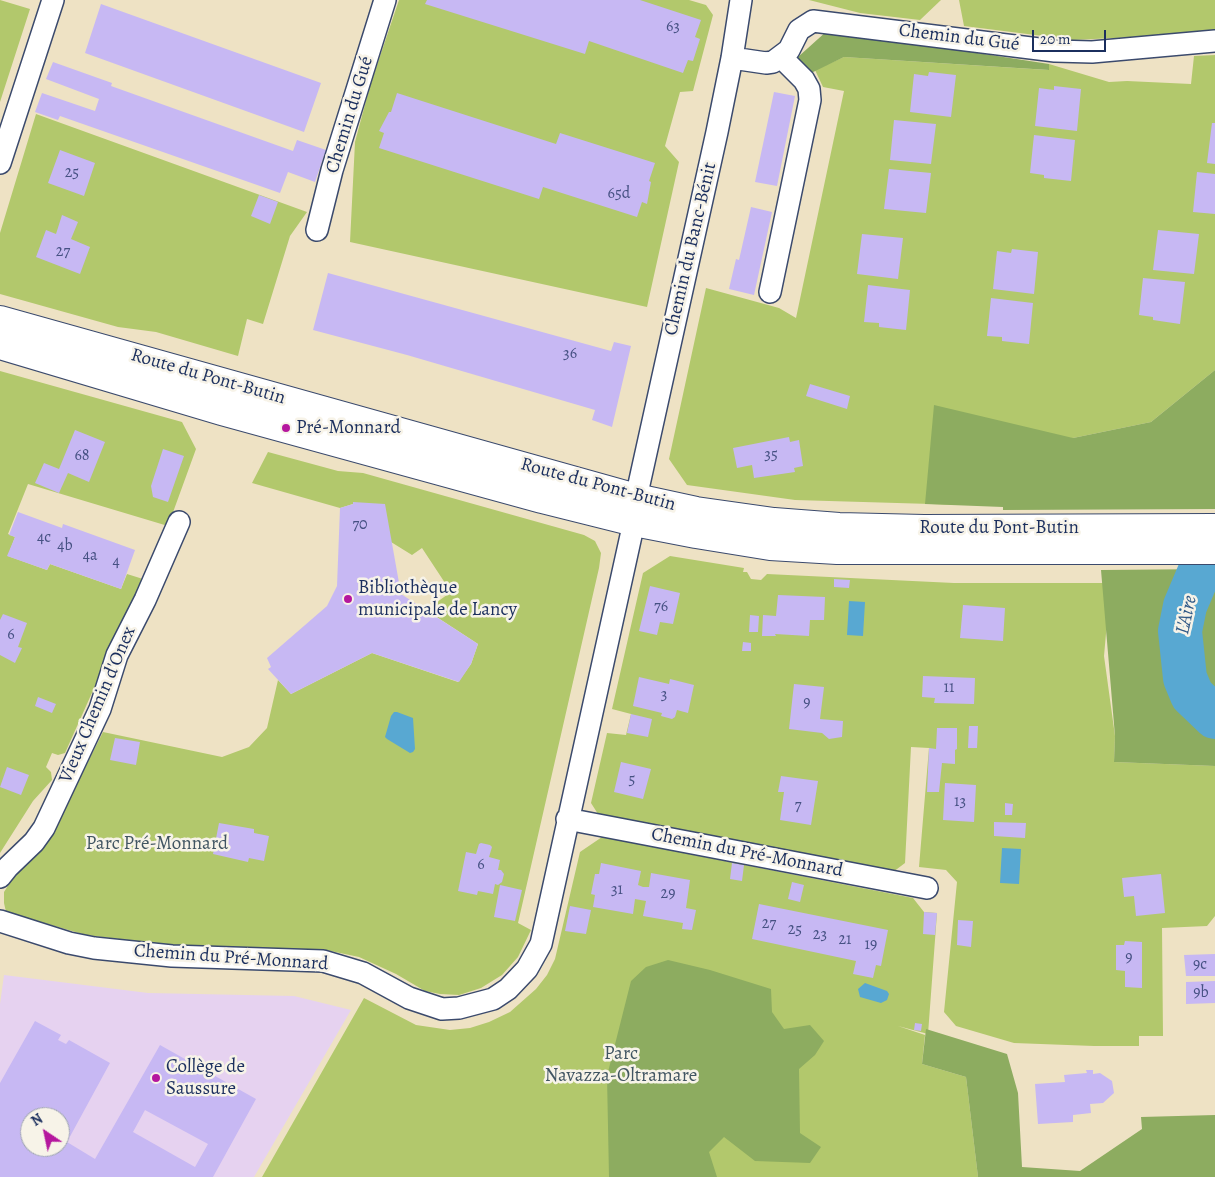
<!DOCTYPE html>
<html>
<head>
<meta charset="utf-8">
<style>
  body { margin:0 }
  #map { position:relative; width:1215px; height:1177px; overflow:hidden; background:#eee2c4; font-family:Alegreya,serif }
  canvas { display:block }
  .north { position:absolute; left:20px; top:1107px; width:50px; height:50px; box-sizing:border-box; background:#f7f3e8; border:1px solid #9fa5b1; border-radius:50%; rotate:326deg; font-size:14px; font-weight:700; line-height:20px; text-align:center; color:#1b2f5e }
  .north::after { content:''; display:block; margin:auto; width:18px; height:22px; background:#b5179e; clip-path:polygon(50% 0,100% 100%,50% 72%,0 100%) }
  .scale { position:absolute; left:1032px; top:30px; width:74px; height:22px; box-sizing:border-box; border:2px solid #1b2f5e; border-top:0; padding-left:6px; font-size:15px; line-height:18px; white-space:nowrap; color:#1b2f5e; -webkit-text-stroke:4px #f7f3e8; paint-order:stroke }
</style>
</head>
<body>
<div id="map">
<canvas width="1215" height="1177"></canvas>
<div class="north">N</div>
<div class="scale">20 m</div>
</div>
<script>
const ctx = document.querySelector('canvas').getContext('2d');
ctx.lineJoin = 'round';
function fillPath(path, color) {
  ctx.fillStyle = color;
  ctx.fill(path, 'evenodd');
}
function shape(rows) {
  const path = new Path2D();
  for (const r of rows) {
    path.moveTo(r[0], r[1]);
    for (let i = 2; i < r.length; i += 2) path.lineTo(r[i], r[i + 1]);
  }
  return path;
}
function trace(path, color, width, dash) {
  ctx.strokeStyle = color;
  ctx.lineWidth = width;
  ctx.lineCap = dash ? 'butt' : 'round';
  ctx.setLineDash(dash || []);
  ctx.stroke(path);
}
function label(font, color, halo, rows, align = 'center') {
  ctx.font = font + ' Alegreya,serif';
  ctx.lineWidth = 5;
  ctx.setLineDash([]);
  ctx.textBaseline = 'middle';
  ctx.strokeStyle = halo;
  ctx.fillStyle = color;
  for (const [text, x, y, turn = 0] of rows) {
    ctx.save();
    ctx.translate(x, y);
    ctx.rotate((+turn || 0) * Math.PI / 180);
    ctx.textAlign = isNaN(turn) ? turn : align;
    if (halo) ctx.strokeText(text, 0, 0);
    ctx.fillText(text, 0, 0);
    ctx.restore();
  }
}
fillPath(shape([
  [4,975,148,993,294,996,351,1010,254,1177,0,1177,0,1004],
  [30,1117,60,1117,60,1147,30,1147]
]), '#e6d2f0');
fillPath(shape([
  [0,0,30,9,0,102],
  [399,0,689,0,706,5,713,15,693,91,680,92,665,146,679,162,647,307,350,242,355,142,370,86],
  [809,0,941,0,920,20,860,13],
  [959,0,1215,0,1215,30,1158,36,1072,40,1051,37,964,26],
  [1215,55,1215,370,1151,422,1073,438,965,505,795,500,687,485,669,459,706,288,779,308,796,318,844,91,823,87,815,70,844,57,1048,70,1049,64,1109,82,1127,81,1191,84,1194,56],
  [36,114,307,212,290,236,263,324,247,319,238,356,156,332,118,327,0,294,0,233],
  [0,371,182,422,196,449,168,526,28,484,8,534,15,537,8,556,47,570,50,564,121,589,127,574,143,579,65,753,58,755,52,753,46,767,51,772,52,780,33,801,0,853],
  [268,452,338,471,363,473,584,535,595,541,601,553,599,568,518,923,531,930,518,957,502,975,481,988,459,995,440,994,425,991,396,974,359,957,326,950,169,945,86,935,6,912,4,903,4,892,11,881,31,858,59,819,103,732,222,757,249,747,267,728,278,680,291,694,372,653,458,682,471,664,478,644,426,610,451,592,422,548,412,555,391,542,353,504,340,508,252,483],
  [670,556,744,568,743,572,747,572,751,579,761,580,767,574,954,583,1123,583,1108,611,1104,656,1115,736,1114,762,1215,766,1215,916,1207,926,1162,928,1163,1036,1139,1036,1139,1046,1094,1046,1014,1043,956,1026,944,1012,957,882,946,870,919,867,929,748,911,747,905,863,893,872,598,814,591,803,607,733,626,735,631,714,612,709,643,573],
  [602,837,913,898,924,912,937,913,928,1034,898,1026,925,1035,922,1064,966,1077,978,1177,262,1177,364,998,416,1025,450,1030,470,1028,489,1022,510,1012,536,989,547,975,555,959,580,852]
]), '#b2c86c');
fillPath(shape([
  [828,30,1049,64,1049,70,844,57,805,76,800,69,798,57],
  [1215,370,1215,509,1003,510,1003,507,925,504,934,405,1073,438,1151,422],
  [1215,569,1215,766,1114,762,1115,736,1101,570],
  [668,960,710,970,771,989,772,1012,784,1029,810,1025,824,1041,815,1055,799,1069,800,1133,821,1147,810,1163,755,1161,724,1137,709,1152,717,1177,609,1177,607,1076,631,981,646,967],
  [926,1029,1007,1054,1018,1093,1022,1167,1080,1171,1142,1129,1141,1117,1215,1115,1215,1177,978,1177,966,1077,922,1064]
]), '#8dac60');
fillPath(shape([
  [849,601,865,602,863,636,847,635],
  [394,712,397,712,413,718,415,749,413,752,410,753,387,739,385,737,391,716],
  [1002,848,1021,849,1019,884,1000,883],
  [865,983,887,991,889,994,887,1000,881,1003,860,997,858,989]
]), '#58a8d2');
trace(shape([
  [1215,535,1185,606,1180,631,1185,678,1192,695,1215,717]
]), '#58a8d2', 44);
fillPath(shape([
  [427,0,640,0,701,20,695,37,700,39,693,61,688,60,683,73,589,41,585,54,425,4],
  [101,4,321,83,304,132,85,53],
  [53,62,112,83,111,86,293,151,297,140,326,150,315,182,288,172,280,193,60,116,58,120,35,112,42,93,95,111,99,99,46,79],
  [929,72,956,75,951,117,910,112,914,74,928,76],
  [1054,86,1081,89,1077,131,1035,126,1039,88,1054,90],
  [774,92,795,96,777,186,755,182],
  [397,93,556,144,560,133,655,163,649,181,651,182,647,204,642,202,637,217,543,187,539,199,379,148,384,133,379,131,389,112,391,112],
  [894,120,936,124,931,164,890,160],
  [1212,123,1215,123,1215,164,1207,163],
  [1034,135,1075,140,1071,181,1044,178,1044,175,1030,173],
  [60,150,95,163,84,196,48,183],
  [889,169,931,173,926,213,884,209],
  [1197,172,1215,174,1215,214,1193,212],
  [259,195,278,202,270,224,251,216],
  [751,207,772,212,754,295,729,289,736,259,739,260],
  [62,215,78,222,71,239,90,247,80,274,36,257,46,230,56,234],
  [1158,230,1199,234,1194,274,1153,270],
  [862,234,903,238,898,279,857,274],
  [1012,249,1038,252,1034,294,993,289,997,251,1011,253],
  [328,273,611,351,614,342,631,346,612,427,592,420,595,410,407,355,313,330],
  [1143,278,1185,282,1180,324,1153,320,1153,317,1139,315],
  [868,285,910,290,906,330,879,327,879,323,864,322],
  [991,298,1033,303,1029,344,1002,341,1002,337,987,336],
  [810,384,850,396,847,409,806,396],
  [75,430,105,442,89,482,68,473,59,493,35,483,44,463,59,469],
  [789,437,790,442,799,440,803,466,794,468,795,472,754,478,752,465,737,468,733,448],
  [163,449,184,456,168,502,153,497,151,486],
  [353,502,385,504,401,594,478,644,471,664,459,682,372,653,291,694,268,669,271,667,267,658,327,606,337,586,340,508,353,504],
  [18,512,62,528,63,524,135,550,121,589,50,564,47,570,7,556,15,537,9,535],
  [834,579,850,580,849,588,834,587],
  [650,586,680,593,673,624,660,622,657,635,639,631],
  [778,595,825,597,824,620,810,620,809,636,775,634,776,636,762,636,763,615,776,616],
  [963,605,1005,608,1003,641,960,638],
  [3,614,27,623,18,647,22,648,15,663,0,655,0,620],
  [750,615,759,616,758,632,749,632],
  [743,642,751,643,751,651,742,651],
  [923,676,975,678,974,704,934,703,935,698,922,697],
  [639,677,669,684,670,679,694,685,688,713,677,710,675,717,672,719,661,716,662,713,633,706],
  [794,684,824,687,820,719,843,721,842,737,829,739,822,733,789,729],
  [38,697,56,704,52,713,35,706],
  [631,714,652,719,648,737,627,733],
  [969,726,978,726,977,748,968,748],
  [937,728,957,728,957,749,955,750,955,764,942,763,939,792,927,792,929,748,936,749],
  [115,738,140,742,136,765,110,760],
  [621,762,651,769,643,799,614,792],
  [7,767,29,775,21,795,0,787],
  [781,776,818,781,811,825,780,820,784,792,778,792],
  [945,783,976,785,974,822,943,820],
  [1005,803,1013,804,1012,815,1005,815],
  [994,822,1026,823,1025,838,994,836],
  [219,823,254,829,254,833,269,836,264,861,249,858,248,862,213,854],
  [481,843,490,845,492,847,489,857,500,860,498,870,501,870,504,874,502,882,498,885,495,884,493,894,478,891,477,895,458,891,466,852,476,854,479,844],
  [601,863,641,871,638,885,643,887,649,887,651,873,690,880,686,908,696,910,692,930,682,929,683,923,643,916,646,901,635,899,633,914,593,907,595,895,591,894,595,874,599,874],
  [732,863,744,865,742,881,730,879],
  [1161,874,1165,913,1136,916,1134,896,1124,897,1122,878],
  [792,882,804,885,800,902,788,899],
  [500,885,522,890,515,921,494,917],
  [759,904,888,930,881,966,876,965,873,978,853,974,856,961,752,939],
  [570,906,591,910,586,934,565,931],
  [924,912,937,913,935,935,923,934],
  [958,920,973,921,971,947,957,945],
  [1125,941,1142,942,1142,988,1125,987,1125,971,1116,970,1116,945,1124,945],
  [1215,954,1215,976,1186,976,1184,955],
  [1215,981,1215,1003,1186,1004,1186,982],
  [35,1021,61,1035,58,1040,66,1044,69,1040,110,1063,67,1142,95,1159,160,1045,256,1099,213,1177,0,1177,0,1083],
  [145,1110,208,1144,195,1167,133,1132],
  [30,1117,60,1117,60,1147,30,1147],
  [915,1023,922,1024,921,1031,914,1030],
  [1086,1070,1093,1070,1093,1074,1100,1073,1112,1081,1114,1093,1103,1103,1090,1104,1091,1113,1073,1115,1073,1122,1038,1124,1035,1084,1065,1082,1064,1075,1087,1073]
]), '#c7b8f3');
const minor = shape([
  [732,58,766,63,773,62,789,50,799,30,813,21,1055,51,1092,52,1215,41],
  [0,163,53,0],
  [317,230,332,170,385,0],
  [770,292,810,100,809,89,804,80,781,57],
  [636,498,717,132,732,58,741,0],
  [567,819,927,888],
  [0,877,8,867,34,842,44,828,100,709,117,655,145,600,179,522],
  [0,921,69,943,94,948,172,956,323,961,363,973,409,998,442,1009,459,1008,493,999,508,989,527,969,541,944,634,522]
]);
const primary = shape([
  [0,320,636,498,696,511,774,522,839,527,924,529,1215,528],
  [0,345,222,411,542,499,634,522,696,534,770,546,837,550,1215,550]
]);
trace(minor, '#3b4a6d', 24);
trace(primary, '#3b4a6d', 30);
trace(minor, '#fff', 21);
trace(primary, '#fff', 28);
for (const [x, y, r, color] of [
  [286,428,5,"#b5179e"],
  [348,599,5,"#b5179e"],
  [156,1078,5,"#b5179e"]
]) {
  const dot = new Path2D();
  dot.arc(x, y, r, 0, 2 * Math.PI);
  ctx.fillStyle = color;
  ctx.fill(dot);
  trace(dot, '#f7f3e8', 2);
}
label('16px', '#465183', null, [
  ["63",673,27],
  ["25",72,173],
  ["65d",619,194],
  ["27",63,252],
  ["36",570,354],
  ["35",771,455],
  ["68",82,456],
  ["70",360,525],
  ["4c",44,538],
  ["4b",65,546],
  ["4a",90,556],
  ["4",116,562],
  ["76",661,607],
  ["6",11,635],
  ["11",949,688],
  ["3",664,695],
  ["9",807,703],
  ["5",632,780],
  ["13",960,802],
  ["7",798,806],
  ["6",481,865],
  ["31",617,890],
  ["29",668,894],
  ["27",769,924],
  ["25",795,930],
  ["23",820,935],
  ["21",845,940],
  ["19",871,945],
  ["9",1129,958],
  ["9c",1200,965],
  ["9b",1201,993]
]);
label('19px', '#1b2f5e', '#f7f3e8', [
  ["Chemin du Gué",959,38,7],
  ["Chemin du Gué",350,115,-73],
  ["Chemin du Banc-Bénit",691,249,-77],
  ["Route du Pont-Butin",208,377,16],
  ["Route du Pont-Butin",598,485,15],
  ["Route du Pont-Butin",999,528],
  ["Vieux Chemin d'Onex",98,705,-67],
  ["Chemin du Pré-Monnard",747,853,11],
  ["Chemin du Pré-Monnard",231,958,4]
]);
label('19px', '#1b2f5e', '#f7f3e8', [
  ["Pré-Monnard",296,428],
  ["Bibliothèque",358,588],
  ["municipale de Lancy",358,610],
  ["Collège de",166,1067],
  ["Saussure",166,1089]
], 'left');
label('19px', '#415562', '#f7f3e8', [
  ["Parc Pré-Monnard",157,844],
  ["Parc",621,1054],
  ["Navazza-Oltramare",621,1076]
]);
label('italic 20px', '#305987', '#f7f3e8', [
  ["L'Aire",1187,615,-78]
]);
</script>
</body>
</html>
